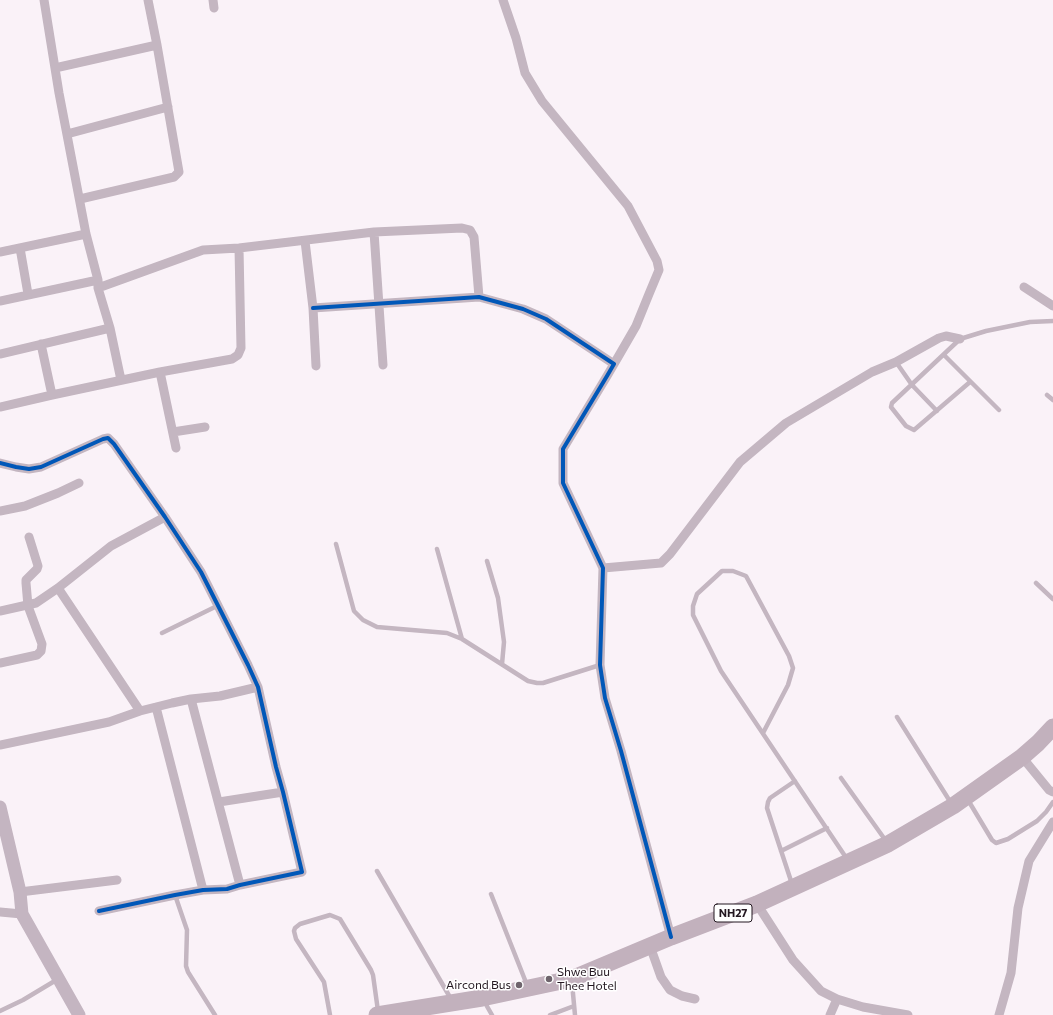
<!DOCTYPE html>
<html>
<head>
<meta charset="utf-8">
<style>
  body { margin:0 }
  canvas { display:block; background:#faf2f8 }
</style>
</head>
<body>
<canvas width="1053" height="1015"></canvas>
<script>
const ctx = document.querySelector('canvas').getContext('2d');
ctx.lineJoin = 'round';
function shape(rows) {
  const path = new Path2D();
  for (const r of rows) {
    path.moveTo(r[0], r[1]);
    for (let i = 2; i < r.length; i += 2) path.lineTo(r[i], r[i + 1]);
  }
  return path;
}
function trace(path, color, width, dash) {
  ctx.strokeStyle = color;
  ctx.lineWidth = width;
  ctx.lineCap = dash ? 'butt' : 'round';
  ctx.setLineDash(dash || []);
  ctx.stroke(path);
}
function label(font, color, halo, rows, align = 'center') {
  ctx.font = font + ' Commissioner,sans-serif';
  ctx.lineWidth = 3;
  ctx.setLineDash([]);
  ctx.textBaseline = 'middle';
  ctx.strokeStyle = halo;
  ctx.fillStyle = color;
  for (const [text, x, y, turn = 0] of rows) {
    ctx.save();
    ctx.translate(x, y);
    ctx.rotate((+turn || 0) * Math.PI / 180);
    ctx.textAlign = isNaN(turn) ? turn : align;
    if (halo) ctx.strokeText(text, 0, 0);
    ctx.fillText(text, 0, 0);
    ctx.restore();
  }
}
trace(shape([
  [944,355,999,410],
  [896,362,912,385,937,411],
  [970,382,914,430,906,426,891,407,892,403,960,339,986,331,1030,322,1053,321],
  [1047,395,1053,400],
  [336,544,354,611,363,620,377,627,447,633,462,639,528,681,537,683,543,683,600,665],
  [437,549,462,639],
  [487,561,498,598,504,642,502,664],
  [1036,583,1053,599],
  [162,633,219,605],
  [897,717,951,803],
  [763,733,788,685,793,668,789,656,746,576,733,571,722,571,697,594,693,606,693,615,721,671,847,859],
  [841,778,886,841],
  [968,800,992,840,996,843,1008,839,1037,821,1046,812,1053,802],
  [781,851,827,828],
  [377,871,451,999],
  [792,884,767,808,768,802,770,798,795,781],
  [491,894,527,985],
  [175,895,187,930,186,966,188,972,215,1015],
  [572,983,575,1015],
  [484,1001,492,1015],
  [0,1011,23,1000,58,979],
  [330,1015,324,982,296,939,294,931,295,928,300,924,330,915,340,919,371,970,373,975,378,1011],
  [550,1015,574,1006]
]), '#c4b6c1', 4.5);
trace(shape([
  [44,0,59,93,86,234,98,280,98,288,110,328,121,380],
  [213,0,214,8],
  [503,0,516,38,525,73,542,101,628,206,657,261,659,270,649,294,636,326,614,364],
  [55,68,157,45],
  [67,134,168,107],
  [80,199,174,177,179,172,157,45,148,0],
  [374,232,383,365],
  [305,241,313,308,316,366],
  [20,248,28,294],
  [0,252,86,234],
  [1024,287,1053,306],
  [98,288,203,250,239,248,374,232,462,228,470,230,474,237,479,297],
  [0,301,98,280],
  [313,308,479,297,523,309,546,319,614,364,607,376,563,449,563,483,603,568,600,665,605,698,621,751,671,937],
  [41,344,52,395],
  [0,354,110,328],
  [160,372,176,448],
  [0,407,52,395,160,372,232,359,238,355,241,348,239,248],
  [173,432,205,427],
  [0,463,16,467,29,469,41,467,103,439,108,438,114,444,165,517,201,572,248,665,258,687,276,767,283,792,302,872,240,885,227,889,203,890,175,895,99,911],
  [0,511,25,506,58,493,79,483],
  [603,568,661,563,670,554,740,462,786,423,872,372,896,362,939,338,946,336,960,339],
  [58,588,140,711],
  [0,611,36,603,58,588,111,546,165,517],
  [0,663,37,655,41,651,42,644,28,606,26,583,26,580,37,569,38,566,29,537],
  [191,699,240,885],
  [156,707,203,890],
  [0,745,109,722,140,711,172,703,191,699,220,696,258,687],
  [1022,757,1049,790,1053,792],
  [219,802,283,792],
  [20,892,117,880],
  [757,904,793,960,821,991,837,999,863,1007,908,1015],
  [0,912,22,914],
  [650,946,661,977,670,990,682,996,695,999],
  [830,1015,837,999],
  [999,1015,1011,973,1018,908,1029,861,1053,822]
]), '#c4b6c1', 9);
trace(shape([
  [0,807,20,892,22,914,79,1015]
]), '#c4b5c1', 13);
trace(shape([
  [377,1015,482,998,571,979,671,937,757,904,888,844,953,806,1022,757,1038,743,1053,727]
]), '#c2b1bd', 17);
trace(shape([
  [313,308,479,297,523,309,546,319,614,364,607,376,563,449,563,483,603,568,600,665,605,698,621,751,671,937],
  [0,463,16,467,29,469,41,467,103,439,108,438,114,444,165,517,201,572,248,665,258,687,276,767,283,792,302,872,240,885,227,889,203,890,175,895,99,911]
]), '#0057b8', 4);
for (const [x, y, r, color] of [
  [549,979,4,"#6e646c"],
  [519,985,4,"#6e646c"]
]) {
  const dot = new Path2D();
  dot.arc(x, y, r, 0, 2 * Math.PI);
  ctx.fillStyle = color;
  ctx.fill(dot);
  trace(dot, '#fff', 1.5);
}
for (const [x, y, w] of [
  [733,913,38]
]) {
  const box = new Path2D();
  box.roundRect(x - w / 2, y - 9, w, 18, 3);
  ctx.fillStyle = '#fff';
  ctx.fill(box);
  trace(box, '#231720', 1);
}
label('bold 11px', '#231720', null, [
  ["NH27",733,913]
]);
label('12px', '#231720', '#fff', [
  ["Shwe Buu",557,972],
  ["Thee Hotel",557,986],
  ["Aircond Bus",511,985,"right"]
], 'left');
</script>
</body>
</html>
